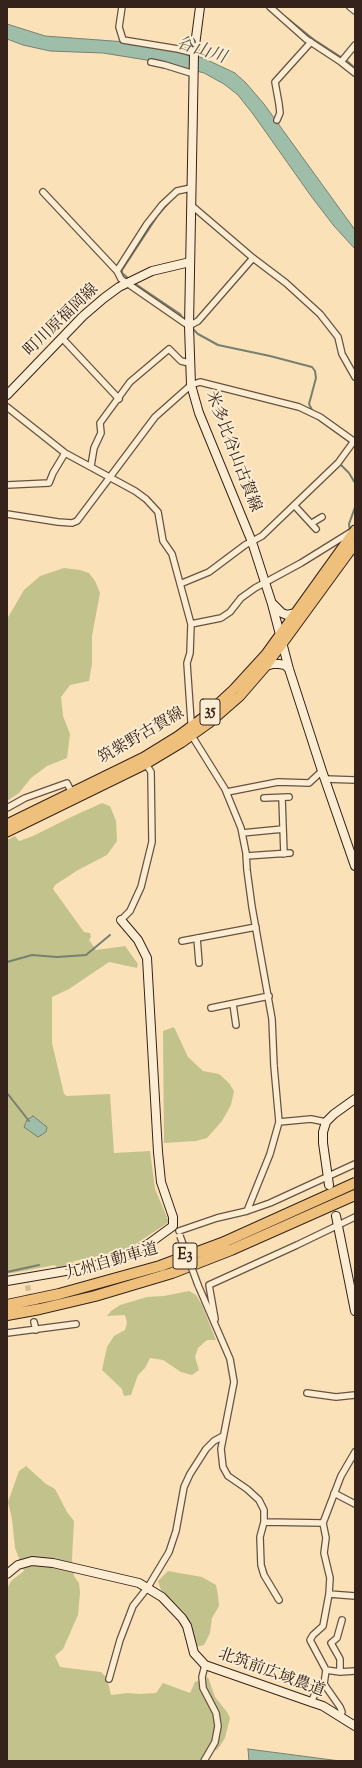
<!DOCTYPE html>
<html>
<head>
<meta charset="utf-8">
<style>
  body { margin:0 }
  #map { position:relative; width:362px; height:1768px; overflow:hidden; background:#fbe1b8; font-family:"Sorts Mill Goudy",serif }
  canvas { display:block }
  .frame { position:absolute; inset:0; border:8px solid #35221b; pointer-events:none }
</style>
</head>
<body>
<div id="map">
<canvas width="362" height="1768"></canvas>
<div class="frame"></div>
</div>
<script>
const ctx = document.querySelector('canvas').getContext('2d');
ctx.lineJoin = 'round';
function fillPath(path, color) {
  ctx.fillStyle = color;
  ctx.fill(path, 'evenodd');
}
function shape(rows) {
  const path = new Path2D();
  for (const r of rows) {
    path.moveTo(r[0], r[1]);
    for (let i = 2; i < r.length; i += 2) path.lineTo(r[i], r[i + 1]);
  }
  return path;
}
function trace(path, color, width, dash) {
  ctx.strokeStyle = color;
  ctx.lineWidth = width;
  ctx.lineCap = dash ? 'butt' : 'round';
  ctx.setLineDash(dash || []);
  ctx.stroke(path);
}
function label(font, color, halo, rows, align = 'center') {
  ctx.font = font + ' "Sorts Mill Goudy","Noto Serif JP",serif';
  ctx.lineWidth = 4;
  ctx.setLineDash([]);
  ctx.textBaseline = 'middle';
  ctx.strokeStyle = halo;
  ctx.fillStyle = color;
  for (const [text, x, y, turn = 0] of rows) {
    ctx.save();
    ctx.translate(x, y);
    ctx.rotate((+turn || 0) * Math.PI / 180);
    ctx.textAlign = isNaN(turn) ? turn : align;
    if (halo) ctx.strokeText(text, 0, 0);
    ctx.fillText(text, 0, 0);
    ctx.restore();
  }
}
fillPath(shape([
  [64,568,80,570,89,573,95,581,100,593,92,636,92,664,89,681,70,685,61,697,63,716,70,734,67,758,47,766,31,778,19,793,7,801,7,619,24,590,40,576],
  [102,803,110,806,116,821,117,841,107,855,78,870,55,885,53,889,84,932,90,933,91,937,89,940,96,950,125,946,138,964,137,968,109,962,69,989,52,997,52,1043,64,1094,67,1096,110,1094,114,1153,150,1151,155,1189,169,1222,125,1251,74,1261,69,1266,58,1268,55,1265,7,1274,7,840,15,836,19,841,33,836,69,818],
  [174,1027,188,1057,203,1071,219,1074,229,1083,234,1091,231,1105,222,1121,207,1138,196,1141,164,1143,163,1031],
  [189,1291,196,1295,202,1305,216,1340,207,1340,198,1348,195,1357,199,1370,192,1375,181,1372,163,1360,150,1358,145,1368,138,1375,131,1395,124,1396,122,1389,102,1370,107,1347,114,1336,125,1330,127,1323,125,1315,107,1316,111,1311,120,1305,147,1297,164,1296],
  [26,1466,46,1484,55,1489,67,1512,74,1521,72,1559,74,1576,79,1583,80,1593,78,1615,63,1649,55,1656,60,1667,101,1672,107,1678,111,1695,128,1693,139,1694,156,1693,163,1683,190,1693,195,1682,208,1677,215,1697,227,1712,230,1718,225,1738,218,1749,203,1757,200,1761,7,1761,7,1589,11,1581,24,1571,15,1548,12,1519,8,1502,19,1471],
  [168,1571,202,1577,216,1585,218,1596,219,1606,212,1618,210,1633,204,1645,196,1647,191,1625,185,1613,161,1590,158,1581]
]), '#c2c28d');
const water = shape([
  [7,24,45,36,126,42,184,53,203,58,235,73,246,83,264,104,355,230,355,249,334,226,311,196,253,114,238,95,224,84,204,73,171,64,103,53,50,51,23,45,7,39,7,24],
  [33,1116,47,1127,46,1132,38,1137,24,1127,27,1120,33,1116],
  [248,1749,340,1761,249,1761,248,1749]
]);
fillPath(water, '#9fbeaa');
trace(water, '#758071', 1);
trace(shape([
  [287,18,313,39,347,61,355,68],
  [129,279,122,273,122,270,158,215,176,194],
  [134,283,180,314,186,322],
  [192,328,198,334,218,345,270,356,312,367,315,371,316,378,309,404,313,412],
  [315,417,355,446],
  [341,465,349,473,355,483],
  [350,532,349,524,355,507],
  [354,550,355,557],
  [7,962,32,955,57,957,86,955,110,935],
  [7,1093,29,1121],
  [7,1272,39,1265]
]), '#758071', 2);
trace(shape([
  [26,1277,34,1322]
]), '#d3bb99', 5.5, [5.5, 3]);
const street = shape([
  [122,7,119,27,123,40,178,49,194,53],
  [270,7,306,39,341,62,355,73],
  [350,7,355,11],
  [151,62,165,65,194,74],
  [341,62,355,45],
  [277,120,280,113,279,104,275,82,311,42],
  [43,192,117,271,121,279,189,326,198,321,253,258],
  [191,205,253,258,286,283,320,314,338,337,342,354,355,377],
  [117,271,147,224,162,205,177,191,191,188],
  [62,338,119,399],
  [7,407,65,453,135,491,146,499,158,512,163,541,172,554,191,624,190,653,187,663,192,736,225,789,241,828,246,853,247,870,252,907,272,1019,274,1066,279,1122,270,1154,247,1211],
  [91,466,94,448,101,433,100,423,130,382,169,349,181,361,189,363],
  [7,485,49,483,53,473,65,453],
  [294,505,316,529],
  [7,514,58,522,72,523,77,521,155,417,191,385,200,382,299,407,320,417,355,442],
  [312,523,322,517],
  [180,584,209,572,245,545,262,536,338,463,354,441],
  [191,624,221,618,230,612,241,598,255,588,301,563,351,532],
  [325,779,355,780],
  [227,792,278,782,309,783,322,771],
  [264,798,289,797],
  [282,798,284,854],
  [7,808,25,798,67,783,72,793],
  [242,833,283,829],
  [246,856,290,853],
  [121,920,130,911,141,887,152,842,151,772,146,764],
  [197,938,199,963],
  [182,941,256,927],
  [233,1004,236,1025],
  [211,1008,269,996],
  [279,1122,311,1119,326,1122],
  [179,1231,217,1218,247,1211,270,1203,355,1164],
  [198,1285,230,1359,234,1382,221,1449,223,1467,228,1476,247,1489,259,1500,264,1510,264,1522,260,1537,261,1565,264,1575,279,1600],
  [215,1319,209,1285,297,1245,355,1217],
  [34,1322,36,1330],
  [7,1333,76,1324],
  [307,1393,336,1397,355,1395],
  [334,1493,355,1504],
  [264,1522,323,1523,326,1538,324,1553,330,1578,329,1594,355,1596],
  [323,1523,341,1476,355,1452],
  [329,1594,323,1626,313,1635,310,1640,326,1670,340,1672,355,1671],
  [326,1670,324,1684,340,1707,342,1712,340,1716],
  [340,1672,340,1659,331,1643,337,1638,342,1620],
  [109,1679,120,1640,133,1606,148,1587,169,1552,176,1531,184,1487,190,1474,206,1449,214,1441,223,1436],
  [311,1702,317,1690,324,1684],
  [204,1761,215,1742,218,1726,216,1713,203,1688,202,1677,205,1665]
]);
const secondary = shape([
  [200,7,194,53,189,326,191,385,199,413,252,542,272,604,289,669,322,771,355,866],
  [7,395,83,316,104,298,119,287,152,271,190,262],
  [273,604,282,613,287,615,296,613],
  [266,666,273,664,279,664,285,665,289,669],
  [329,1185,323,1143,323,1132,326,1122,334,1114,355,1099],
  [336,1216,355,1311],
  [7,1281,89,1267,121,1258,147,1245,173,1226,173,1217,161,1182,158,1152,147,958,138,940,121,920],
  [7,1574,18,1565,32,1561,53,1563,139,1583,162,1597,182,1618,187,1626,194,1653,205,1665,311,1702,323,1706,355,1726]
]);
const primary = shape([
  [7,824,144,757,178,736,205,716,234,689,266,654,355,530],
  [7,832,146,764,181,743,209,723,240,696,266,666,355,544]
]);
const highway = shape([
  [7,1305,59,1294,160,1266,222,1243,355,1183],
  [7,1315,40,1309,95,1296,172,1273,231,1250,355,1195]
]);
trace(street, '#665242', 8);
trace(secondary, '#35221b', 10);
trace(primary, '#35221b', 11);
trace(highway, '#35221b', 12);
trace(street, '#fcecd1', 5.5);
trace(secondary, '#fcecd1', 8);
trace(primary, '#eec07c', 9);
trace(highway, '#eec07c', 10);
const streetBridge = shape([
  [180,1236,198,1285]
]);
trace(streetBridge, '#665242', 8, []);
trace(streetBridge, '#fcecd1', 5.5);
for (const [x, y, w] of [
  [210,712,20],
  [185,1256,24]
]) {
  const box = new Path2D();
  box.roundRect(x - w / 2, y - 13, w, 26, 3);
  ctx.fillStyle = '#fcecd1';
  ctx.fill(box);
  trace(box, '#35221b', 1);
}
label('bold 15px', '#35221b', null, [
  ["35",210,712],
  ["E3",185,1256]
]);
label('16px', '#35221b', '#fcecd1', [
  ["町川原福岡線",62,321,-44],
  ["米多比谷山古賀線",232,452,69],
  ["筑紫野古賀線",142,737,-30],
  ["九州自動車道",112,1263,-16],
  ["北筑前広域農道",271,1674,20]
]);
label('italic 17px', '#555146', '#fcecd1', [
  ["谷山川",201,52,18]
]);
</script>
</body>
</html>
